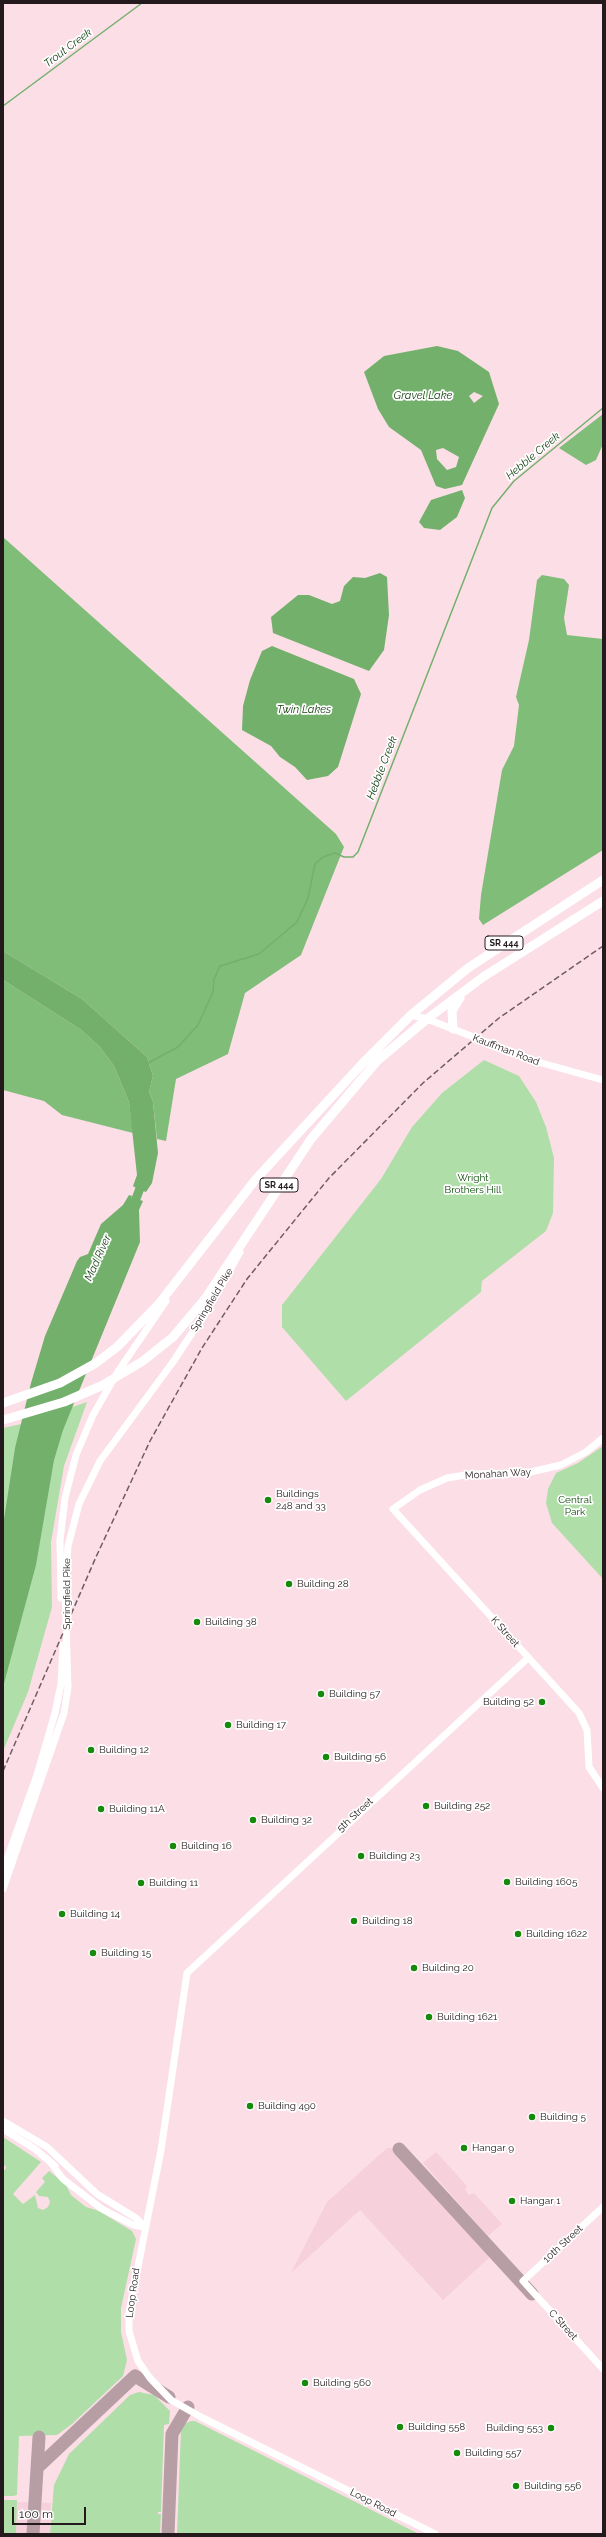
<!DOCTYPE html>
<html>
<head>
<meta charset="utf-8">
<style>
  body { margin:0 }
  #map { position:relative; width:606px; height:2537px; overflow:hidden; background:#fcdee7; font-family:Raleway,sans-serif }
  canvas { display:block }
  .frame { position:absolute; inset:0; border:4px solid #24191c; pointer-events:none }
  .scale { position:absolute; left:12px; top:2507px; width:74px; height:18px; box-sizing:border-box; border:2px solid #24191c; border-top:0; padding-left:5px; font-size:12px; line-height:14px; white-space:nowrap; color:#24191c; -webkit-text-stroke:3px #fff; paint-order:stroke }
</style>
</head>
<body>
<div id="map">
<canvas width="606" height="2537"></canvas>
<div class="frame"></div>
<div class="scale">100 m</div>
</div>
<script>
const ctx = document.querySelector('canvas').getContext('2d');
ctx.lineJoin = 'round';
function fillPath(path, color) {
  ctx.fillStyle = color;
  ctx.fill(path, 'evenodd');
}
function shape(rows) {
  const path = new Path2D();
  for (const r of rows) {
    path.moveTo(r[0], r[1]);
    for (let i = 2; i < r.length; i += 2) path.lineTo(r[i], r[i + 1]);
  }
  return path;
}
function trace(path, color, width, dash) {
  ctx.strokeStyle = color;
  ctx.lineWidth = width;
  ctx.lineCap = dash ? 'butt' : 'round';
  ctx.setLineDash(dash || []);
  ctx.stroke(path);
}
function label(font, color, halo, rows, align = 'center') {
  ctx.font = font + ' Raleway,sans-serif';
  ctx.lineWidth = 3.5;
  ctx.setLineDash([]);
  ctx.textBaseline = 'middle';
  ctx.strokeStyle = halo;
  ctx.fillStyle = color;
  for (const [text, x, y, turn = 0] of rows) {
    ctx.save();
    ctx.translate(x, y);
    ctx.rotate((+turn || 0) * Math.PI / 180);
    ctx.textAlign = isNaN(turn) ? turn : align;
    if (halo) ctx.strokeText(text, 0, 0);
    ctx.fillText(text, 0, 0);
    ctx.restore();
  }
}
fillPath(shape([
  [387,2148,393,2148,491,2256,443,2300,360,2210,291,2273,327,2202],
  [436,2152,467,2186,465,2190,469,2195,474,2193,502,2224,488,2236,423,2163],
  [17,2502,51,2503,50,2534,16,2534]
]), '#f6d0db');
fillPath(shape([
  [484,1060,519,1076,536,1102,546,1127,554,1158,553,1213,546,1231,482,1281,481,1292,346,1401,282,1327,282,1305,381,1179,412,1127,442,1093],
  [87,1402,64,1466,51,1542,52,1607,28,1692,3,1751,3,1428,26,1423],
  [603,1446,603,1579,552,1523,546,1503,548,1489,556,1473,578,1463],
  [3,2137,41,2162,13,2194,23,2204,35,2195,38,2208,43,2210,48,2207,50,2202,48,2197,39,2196,36,2192,45,2182,42,2178,49,2171,66,2185,71,2195,86,2207,99,2211,132,2231,136,2239,121,2308,121,2332,127,2360,123,2376,72,2424,57,2435,19,2436,17,2495,13,2496,3,2496,3,2172,6,2168,5,2165,3,2167],
  [139,2392,154,2395,170,2411,169,2424,164,2425,161,2512,158,2512,158,2514,161,2514,160,2534,50,2534,54,2485,69,2454,130,2395],
  [191,2421,195,2421,419,2534,177,2534,181,2429,184,2424],
  [3,2500,17,2500,16,2534,3,2534]
]), '#afdea9');
fillPath(shape([
  [603,414,603,444,596,460,586,465,559,448],
  [3,537,336,834,344,847,301,955,245,993,228,1054,176,1079,166,1141,157,1139,153,1102,149,1092,153,1076,147,1057,82,999,3,951],
  [542,575,564,579,569,585,564,618,567,635,603,639,603,850,483,925,479,919,481,895,502,770,514,746,519,705,516,697,529,640,537,580],
  [3,980,80,1029,99,1046,114,1066,129,1102,133,1133,62,1115,44,1101,3,1090]
]), '#7fbd78');
fillPath(shape([
  [437,346,458,351,489,372,499,404,462,485,445,489,436,486,421,450,389,427,378,409,364,372,384,356],
  [474,392,483,396,474,403,469,396],
  [443,448,459,457,456,467,447,470,437,459,436,450],
  [462,490,465,498,457,517,440,530,424,528,419,522,431,500],
  [380,573,387,577,389,615,384,650,369,671,273,633,271,617,298,595,309,595,332,604,340,601,344,586,353,577,365,578],
  [272,646,354,679,361,694,338,767,328,776,307,780,295,767,280,757,271,746,242,730,243,706,250,680,262,651],
  [3,951,82,999,147,1057,153,1076,149,1092,153,1102,158,1153,152,1183,146,1192,143,1191,145,1185,141,1190,138,1188,139,1183,136,1188,133,1186,137,1175,129,1102,114,1066,99,1046,80,1029,3,980],
  [129,1195,132,1196,131,1202,135,1197,138,1198,136,1205,140,1200,143,1201,139,1210,140,1242,63,1430,54,1460,36,1565,3,1687,3,1526,15,1448,31,1383,45,1336,77,1261,80,1257,88,1254,101,1224,123,1205]
]), '#73b06c');
trace(shape([
  [3,106,142,3],
  [148,1063,178,1047,198,1025,213,992,214,979,220,966,259,954,297,922,308,898,315,864,323,857,335,853,344,857,353,857,358,852,492,508,514,481,603,408]
]), '#73b06c', 1.5);
trace(shape([
  [132,1209,144,1178]
]), '#73b06c', 9);
trace(shape([
  [399,2149,532,2294],
  [37,2468,135,2376,169,2397],
  [33,2534,39,2437],
  [168,2534,172,2434,188,2407]
]), '#b69ea4', 13);
trace(shape([
  [411,1015,427,1019,538,1062,603,1080],
  [603,1438,586,1452,561,1465,526,1473,471,1474,447,1478,420,1490,393,1509,579,1713,587,1730,589,1767,603,1788],
  [61,1598,60,1540,65,1498,76,1455,93,1415,117,1373,166,1301],
  [3,1870,37,1775,55,1713,61,1684,63,1645],
  [3,1889,64,1713,68,1687,65,1589,68,1546,79,1504,100,1461,173,1362,209,1307,240,1252],
  [3,2121,47,2147,97,2194,136,2218,145,2227],
  [3,2129,35,2149,55,2166],
  [51,2163,63,2179,102,2209,133,2225,145,2227],
  [603,2207,523,2281,603,2369],
  [435,2534,201,2417,171,2400,150,2378,138,2361,129,2331,129,2312,161,2150,187,1973,528,1658]
]), '#fff', 7);
trace(shape([
  [453,1029,452,1011,460,998],
  [3,1403,60,1383,96,1363,117,1347,158,1305,256,1179,362,1064,411,1015,468,968,603,880],
  [3,1420,64,1402,101,1386,143,1361,173,1337,205,1299,311,1139,377,1061,427,1019,483,977,603,901]
]), '#fff', 9);
trace(shape([
  [3,1771,96,1557,150,1441,202,1348,247,1279,329,1178,423,1083,499,1018,603,946]
]), '#6f5d62', 1.5, [6, 3]);
for (const [x, y, r, color] of [
  [268,1500,4,"#178a0c"],
  [289,1584,4,"#178a0c"],
  [197,1622,4,"#178a0c"],
  [321,1694,4,"#178a0c"],
  [542,1702,4,"#178a0c"],
  [228,1725,4,"#178a0c"],
  [91,1750,4,"#178a0c"],
  [326,1757,4,"#178a0c"],
  [426,1806,4,"#178a0c"],
  [101,1809,4,"#178a0c"],
  [253,1820,4,"#178a0c"],
  [173,1846,4,"#178a0c"],
  [361,1856,4,"#178a0c"],
  [507,1882,4,"#178a0c"],
  [141,1883,4,"#178a0c"],
  [62,1914,4,"#178a0c"],
  [354,1921,4,"#178a0c"],
  [518,1934,4,"#178a0c"],
  [93,1953,4,"#178a0c"],
  [414,1968,4,"#178a0c"],
  [429,2017,4,"#178a0c"],
  [250,2106,4,"#178a0c"],
  [532,2117,4,"#178a0c"],
  [464,2148,4,"#178a0c"],
  [512,2201,4,"#178a0c"],
  [305,2383,4,"#178a0c"],
  [400,2427,4,"#178a0c"],
  [551,2428,4,"#178a0c"],
  [457,2453,4,"#178a0c"],
  [516,2486,4,"#178a0c"]
]) {
  const dot = new Path2D();
  dot.arc(x, y, r, 0, 2 * Math.PI);
  ctx.fillStyle = color;
  ctx.fill(dot);
  trace(dot, '#fff', 1.5);
}
for (const [x, y, w] of [
  [504,943,38],
  [279,1185,38]
]) {
  const box = new Path2D();
  box.roundRect(x - w / 2, y - 7, w, 14, 3);
  ctx.fillStyle = '#fff';
  ctx.fill(box);
  trace(box, '#24191c', 1);
}
label('bold 9px', '#24191c', null, [
  ["SR 444",504,943],
  ["SR 444",279,1185]
]);
label('10px', '#24191c', '#fff', [
  ["Kauffman Road",506,1050,21],
  ["Springfield Pike",212,1300,-59],
  ["Monahan Way",498,1474,-3],
  ["Springfield Pike",67,1594,-90],
  ["K Street",505,1632,48],
  ["5th Street",355,1815,-43],
  ["10th Street",563,2244,-43],
  ["Loop Road",133,2293,-82],
  ["C Street",563,2325,48],
  ["Loop Road",373,2503,27]
]);
label('10px', '#074a03', '#fff', [
  ["Wright",473,1178],
  ["Brothers Hill",473,1190],
  ["Central",575,1500],
  ["Park",575,1512]
]);
label('10px', '#24191c', '#fff', [
  ["Buildings",276,1494],
  ["248 and 33",276,1506],
  ["Building 28",297,1584],
  ["Building 38",205,1622],
  ["Building 57",329,1694],
  ["Building 52",534,1702,"right"],
  ["Building 17",236,1725],
  ["Building 12",99,1750],
  ["Building 56",334,1757],
  ["Building 252",434,1806],
  ["Building 11A",109,1809],
  ["Building 32",261,1820],
  ["Building 16",181,1846],
  ["Building 23",369,1856],
  ["Building 1605",515,1882],
  ["Building 11",149,1883],
  ["Building 14",70,1914],
  ["Building 18",362,1921],
  ["Building 1622",526,1934],
  ["Building 15",101,1953],
  ["Building 20",422,1968],
  ["Building 1621",437,2017],
  ["Building 490",258,2106],
  ["Building 5",540,2117],
  ["Hangar 9",472,2148],
  ["Hangar 1",520,2201],
  ["Building 560",313,2383],
  ["Building 558",408,2427],
  ["Building 553",543,2428,"right"],
  ["Building 557",465,2453],
  ["Building 556",524,2486]
], 'left');
label('italic 11px', '#174113', '#fff', [
  ["Trout Creek",68,48,-37],
  ["Gravel Lake",423,396],
  ["Hebble Creek",533,456,-40],
  ["Twin Lakes",304,710],
  ["Hebble Creek",382,768,-69],
  ["Mad River",98,1258,-66]
]);
</script>
</body>
</html>
